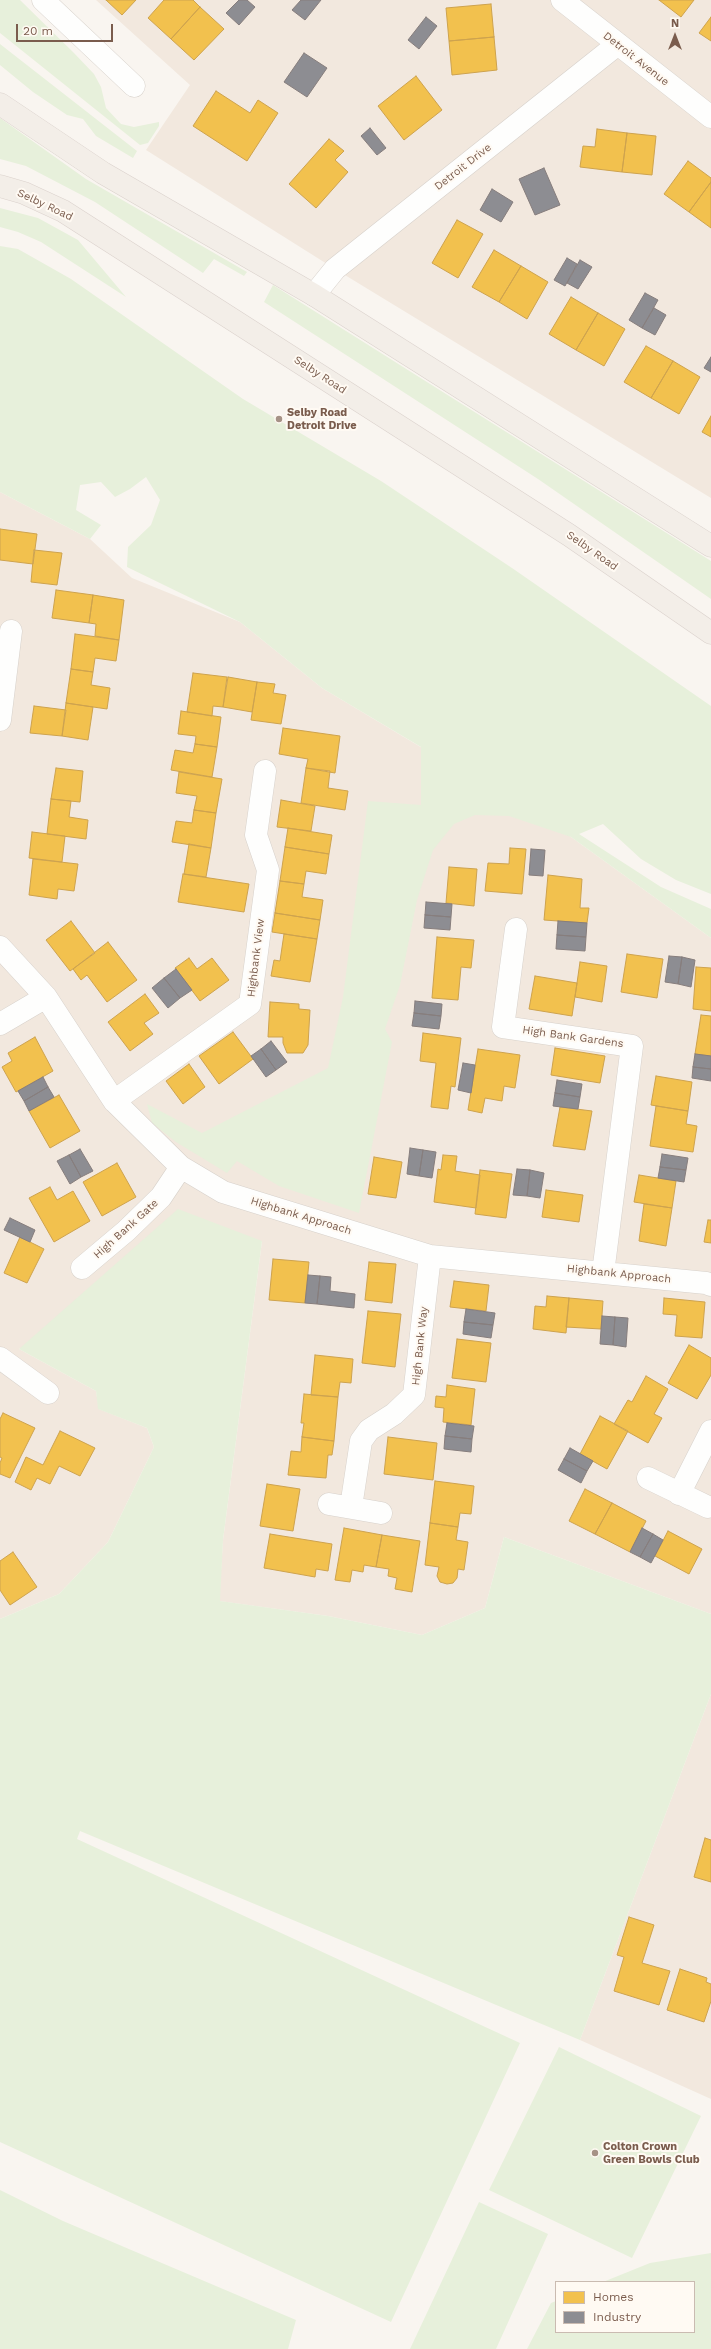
<!DOCTYPE html>
<html>
<head>
<meta charset="utf-8">
<style>
  body { margin:0 }
  #map { position:relative; width:711px; height:2349px; overflow:hidden; background:#f9f5f0; font-family:"Work Sans",sans-serif }
  canvas { display:block }
  .legend { position:absolute; left:555px; top:2281px; width:140px; height:52px; box-sizing:border-box; background:#fffaf3; border:1px solid #cabbb1; margin:0; padding:5px 7px; list-style:none; font-size:12px; color:#7a5c4d }
  .legend li { display:flex; align-items:center; gap:8px; height:20px }
  .legend b { width:20px; border:1px solid #cabbb1 }
  .north { position:absolute; left:655px; top:16px; width:40px; height:40px; -webkit-text-stroke:3px #fffaf3; paint-order:stroke; rotate:0deg; font-size:11px; font-weight:700; line-height:16px; text-align:center; color:#7a5c4d }
  .north::after { content:''; display:block; margin:auto; width:14px; height:18px; background:#7a5c4d; clip-path:polygon(50% 0,100% 100%,50% 72%,0 100%) }
  .scale { position:absolute; left:16px; top:24px; width:97px; height:18px; box-sizing:border-box; border:2px solid #7a5c4d; border-top:0; padding-left:5px; font-size:12px; line-height:14px; white-space:nowrap; color:#7a5c4d; -webkit-text-stroke:3px #fffaf3; paint-order:stroke }
</style>
</head>
<body>
<div id="map">
<canvas width="711" height="2349"></canvas>
<ul class="legend">
<li><b style="height:11px;background:#f2c14e"></b>Homes</li>
<li><b style="height:11px;background:#8d8d92"></b>Industry</li>
</ul>
<div class="north">N</div>
<div class="scale">20 m</div>
</div>
<script>
const ctx = document.querySelector('canvas').getContext('2d');
ctx.lineJoin = 'round';
function fillPath(path, color) {
  ctx.fillStyle = color;
  ctx.fill(path, 'evenodd');
}
function shape(rows) {
  const path = new Path2D();
  for (const r of rows) {
    path.moveTo(r[0], r[1]);
    for (let i = 2; i < r.length; i += 2) path.lineTo(r[i], r[i + 1]);
  }
  return path;
}
function trace(path, color, width, dash) {
  ctx.strokeStyle = color;
  ctx.lineWidth = width;
  ctx.lineCap = dash ? 'butt' : 'round';
  ctx.setLineDash(dash || []);
  ctx.stroke(path);
}
function label(font, color, halo, rows, align = 'center') {
  ctx.font = font + ' "Work Sans",sans-serif';
  ctx.lineWidth = 4;
  ctx.setLineDash([]);
  ctx.textBaseline = 'middle';
  ctx.strokeStyle = halo;
  ctx.fillStyle = color;
  for (const [text, x, y, turn = 0] of rows) {
    ctx.save();
    ctx.translate(x, y);
    ctx.rotate((+turn || 0) * Math.PI / 180);
    ctx.textAlign = isNaN(turn) ? turn : align;
    if (halo) ctx.strokeText(text, 0, 0);
    ctx.fillText(text, 0, 0);
    ctx.restore();
  }
}
fillPath(shape([
  [96,0,711,0,711,498,335,269,146,150,190,85],
  [0,492,90,539,132,578,240,622,322,688,571,837,711,938,711,1614,504,1537,485,1608,422,1635,328,1616,219,1601,223,1540,262,1241,19,1349,96,1391,99,1409,147,1428,154,1447,108,1542,59,1594,0,1619],
  [711,1694,711,2099,580,2040]
]), '#f2e8de');
fillPath(shape([
  [0,0,20,0,74,53,94,74,101,87,106,108,121,124,134,127,159,122,159,126,148,143,140,145,0,33],
  [0,44,137,151,133,158,96,136,83,119,67,115,33,92,0,65],
  [0,118,86,179,247,272,244,276,214,259,203,273,95,202,26,166,0,159],
  [0,208,38,218,78,240,126,297,41,242,18,232,0,227],
  [0,246,18,249,71,279,243,399,381,481,512,568,711,706,711,894,676,880,641,859,603,824,579,834,661,887,711,909,711,938,571,837,509,816,475,815,454,824,433,850,417,900,400,985,385,1029,392,1042,359,1213,279,1186,237,1161,227,1173,176,1142,152,1123,147,1104,202,1133,328,1068,343,997,368,801,421,805,421,747,322,688,240,622,127,567,128,547,151,525,160,500,146,477,130,489,115,497,101,482,80,485,76,510,101,525,90,539,0,492],
  [273,285,711,561,711,599,538,479,264,302],
  [178,1209,262,1241,223,1540,220,1601,328,1616,422,1635,485,1608,504,1537,711,1614,711,1694,580,2040,80,1831,77,1839,520,2043,391,2322,0,2142,0,1619,59,1594,108,1542,154,1447,147,1428,98,1409,96,1391,19,1349],
  [559,2047,701,2116,632,2258,489,2190],
  [0,2190,63,2221,296,2320,288,2349,0,2349],
  [479,2202,548,2234,496,2349,410,2349],
  [711,2253,711,2349,527,2349,551,2303,556,2301,556,2332,694,2332,694,2282,603,2282,650,2263]
]), '#e7f0db');
const homes = shape([
  [106,0,136,0,122,15,106,0],
  [164,0,193,0,200,7,171,39,148,18,164,0],
  [659,0,694,0,681,17,659,0],
  [491,4,494,37,449,41,446,8,491,4],
  [200,7,224,29,194,60,171,39,200,7],
  [711,17,711,41,699,33,711,17],
  [494,37,497,70,452,75,449,41,494,37],
  [416,76,442,110,404,140,378,106,416,76],
  [216,91,250,113,258,100,278,113,247,161,193,126,216,91],
  [597,129,627,133,622,172,580,167,583,146,595,147,597,129],
  [627,133,656,136,652,175,622,172,627,133],
  [329,139,344,151,335,160,348,172,316,208,289,184,329,139],
  [688,161,711,178,711,182,689,212,664,194,688,161],
  [711,182,711,228,689,212,711,182],
  [457,220,483,234,458,278,432,263,457,220],
  [494,250,521,266,499,302,472,287,494,250],
  [521,266,548,282,527,319,499,302,521,266],
  [571,297,598,313,576,350,549,334,571,297],
  [598,313,625,329,604,366,576,350,598,313],
  [646,346,673,361,651,398,624,382,646,346],
  [673,361,700,377,679,414,651,398,673,361],
  [711,416,711,437,702,432,711,416],
  [0,529,37,534,33,564,0,560,0,529],
  [34,550,62,553,57,585,31,582,34,550],
  [56,590,93,595,89,623,52,618,56,590],
  [93,595,124,600,119,640,95,636,96,624,89,623,93,595],
  [75,634,119,640,116,661,95,658,93,672,71,669,75,634],
  [71,669,93,672,91,685,110,688,107,709,66,703,71,669],
  [193,673,227,677,223,707,213,706,212,716,187,712,193,673],
  [228,677,257,682,252,712,223,707,228,677],
  [257,682,275,684,273,693,286,695,281,724,251,720,257,682],
  [66,703,93,707,88,740,62,736,66,703],
  [34,706,66,710,62,736,30,733,34,706],
  [181,711,221,717,217,747,195,744,196,736,178,734,181,711],
  [283,728,340,736,335,773,306,768,308,759,279,754,283,728],
  [195,744,217,747,212,777,171,770,175,750,193,753,195,744],
  [56,768,83,771,80,802,51,799,56,768],
  [306,768,330,771,328,788,348,791,345,810,301,803,306,768],
  [179,772,222,779,216,813,194,810,197,796,176,793,179,772],
  [51,799,71,801,69,817,88,820,86,839,47,834,51,799],
  [281,800,315,806,311,831,277,827,281,800],
  [194,810,216,813,211,848,172,842,176,821,192,823,194,810],
  [288,828,332,835,329,854,285,847,288,828],
  [32,832,65,836,62,862,29,858,32,832],
  [189,844,211,848,206,877,184,874,189,844],
  [285,847,329,854,326,874,306,871,304,884,280,881,285,847],
  [510,848,526,849,522,894,485,891,488,863,509,864,510,848],
  [33,859,78,864,74,891,58,889,57,899,29,895,33,859],
  [449,867,477,869,474,906,446,903,449,867],
  [183,874,249,884,244,912,178,902,183,874],
  [548,875,582,879,580,908,589,908,587,923,544,920,548,875],
  [280,881,304,884,302,897,323,900,320,920,275,913,280,881],
  [275,913,320,920,317,939,272,932,275,913],
  [71,921,95,953,70,971,46,940,71,921],
  [284,934,317,939,310,982,271,976,274,960,280,961,284,934],
  [437,937,474,940,471,968,461,967,458,1000,432,998,437,937],
  [108,942,137,980,107,1002,87,975,81,980,73,969,108,942],
  [627,954,663,959,657,998,621,992,627,954],
  [189,958,197,969,212,958,229,980,200,1001,175,968,189,958],
  [580,962,607,966,602,1002,575,997,580,962],
  [696,967,711,968,711,1011,693,1009,696,967],
  [535,976,577,983,572,1016,529,1009,535,976],
  [145,994,159,1013,144,1023,153,1034,130,1051,108,1022,145,994],
  [270,1002,299,1004,299,1009,310,1010,308,1045,303,1053,287,1053,283,1043,283,1037,268,1037,270,1002],
  [701,1015,711,1016,711,1056,695,1054,701,1015],
  [233,1032,253,1059,219,1084,199,1056,233,1032],
  [423,1033,461,1038,455,1087,451,1086,448,1109,431,1107,436,1063,420,1061,423,1033],
  [35,1037,53,1071,16,1092,2,1067,12,1061,8,1053,35,1037],
  [555,1048,605,1056,600,1083,551,1075,555,1048],
  [478,1049,520,1055,515,1088,504,1086,502,1101,485,1098,482,1113,468,1110,478,1049],
  [189,1064,205,1087,183,1104,166,1081,189,1064],
  [656,1076,692,1082,688,1111,651,1105,656,1076],
  [59,1095,80,1131,50,1148,29,1111,59,1095],
  [656,1106,688,1111,686,1124,697,1126,693,1152,650,1146,656,1106],
  [560,1107,592,1111,585,1150,553,1146,560,1107],
  [443,1155,457,1156,455,1171,480,1175,476,1208,434,1202,438,1169,441,1170,443,1155],
  [374,1157,402,1162,396,1198,368,1194,374,1157],
  [117,1163,136,1197,102,1216,83,1182,117,1163],
  [480,1170,512,1174,506,1218,475,1214,480,1170],
  [639,1175,676,1181,672,1208,634,1202,639,1175],
  [50,1187,57,1200,73,1191,90,1221,54,1242,29,1198,50,1187],
  [546,1190,583,1195,579,1222,542,1217,546,1190],
  [644,1204,672,1208,666,1246,639,1241,644,1204],
  [708,1220,711,1220,711,1243,704,1242,708,1220],
  [20,1237,44,1249,27,1283,4,1273,20,1237],
  [273,1259,309,1262,305,1303,269,1300,273,1259],
  [369,1262,396,1264,392,1303,365,1300,369,1262],
  [454,1281,489,1285,486,1311,450,1307,454,1281],
  [547,1296,569,1298,566,1333,533,1329,535,1306,546,1307,547,1296],
  [569,1298,603,1301,601,1329,566,1327,569,1298],
  [664,1298,705,1302,702,1338,675,1336,677,1315,663,1314,664,1298],
  [368,1311,401,1314,395,1367,362,1363,368,1311],
  [457,1339,491,1343,486,1382,452,1378,457,1339],
  [689,1345,711,1358,711,1375,697,1399,668,1383,689,1345],
  [315,1355,353,1359,351,1383,340,1382,338,1397,311,1395,315,1355],
  [646,1376,668,1389,654,1414,662,1418,648,1443,614,1424,628,1400,632,1402,646,1376],
  [447,1385,475,1389,471,1425,443,1422,444,1408,435,1407,436,1396,446,1397,447,1385],
  [304,1394,338,1397,334,1441,302,1437,304,1423,301,1423,304,1394],
  [3,1413,35,1428,10,1478,0,1474,0,1463,2,1458,0,1457,0,1419,3,1413],
  [600,1416,628,1431,607,1469,580,1454,600,1416],
  [60,1431,95,1448,80,1476,59,1466,50,1484,37,1478,31,1490,15,1482,26,1457,43,1465,60,1431],
  [302,1437,334,1441,332,1455,328,1455,326,1478,288,1475,291,1451,301,1452,302,1437],
  [388,1437,437,1443,433,1480,384,1474,388,1437],
  [435,1481,474,1486,471,1514,460,1513,458,1527,430,1523,435,1481],
  [267,1484,300,1489,293,1531,260,1526,267,1484],
  [585,1489,612,1503,595,1534,569,1521,585,1489],
  [612,1503,646,1521,630,1552,595,1534,612,1503],
  [430,1523,458,1527,456,1540,468,1542,464,1570,458,1569,457,1578,453,1583,447,1584,440,1582,437,1576,439,1567,425,1565,430,1523],
  [344,1528,382,1535,376,1567,364,1565,363,1572,352,1570,350,1582,335,1580,344,1528],
  [668,1531,702,1549,689,1574,655,1556,668,1531],
  [270,1534,332,1544,328,1571,316,1569,315,1577,264,1568,270,1534],
  [382,1535,420,1541,412,1592,395,1589,397,1578,388,1576,389,1569,376,1567,382,1535],
  [13,1552,37,1587,10,1605,0,1590,0,1561,13,1552],
  [705,1838,711,1840,711,1882,694,1877,705,1838],
  [629,1917,654,1925,642,1963,670,1971,659,2005,614,1991,624,1957,617,1955,629,1917],
  [680,1969,707,1978,706,1982,711,1984,711,2001,704,2022,667,2010,680,1969]
]);
fillPath(homes, '#f2c14e');
trace(homes, '#cea34e', 1);
const industry = shape([
  [239,0,247,0,255,7,239,25,226,13,239,0],
  [301,0,321,0,305,20,292,10,301,0],
  [426,17,437,26,419,49,408,40,426,17],
  [304,53,327,68,307,97,284,82,304,53],
  [370,128,386,148,377,155,361,136,370,128],
  [544,168,560,205,535,215,519,179,544,168],
  [492,189,513,202,501,222,480,210,492,189],
  [567,258,577,264,565,286,554,280,567,258],
  [580,260,592,267,578,289,567,283,580,260],
  [645,293,658,300,642,328,629,320,645,293],
  [654,308,666,315,655,335,642,328,654,308],
  [711,357,711,372,704,368,711,357],
  [531,849,545,850,543,876,529,875,531,849],
  [426,902,452,904,451,917,425,915,426,902],
  [425,915,451,917,450,930,424,928,425,915],
  [558,921,587,923,586,937,557,935,558,921],
  [557,935,586,937,585,951,556,949,557,935],
  [669,956,682,957,678,984,665,982,669,956],
  [682,957,695,960,691,987,678,984,682,957],
  [176,969,192,990,180,998,164,978,176,969],
  [164,978,180,998,168,1008,152,988,164,978],
  [415,1001,442,1004,441,1016,414,1013,415,1001],
  [414,1013,441,1016,439,1029,412,1026,414,1013],
  [271,1041,287,1062,276,1070,261,1049,271,1041],
  [261,1049,276,1070,266,1077,251,1056,261,1049],
  [695,1054,711,1056,711,1069,693,1067,695,1054],
  [463,1063,475,1065,471,1093,458,1090,463,1063],
  [693,1067,711,1069,711,1081,692,1078,693,1067],
  [43,1077,48,1087,24,1101,18,1091,43,1077],
  [557,1080,582,1084,580,1097,555,1093,557,1080],
  [48,1087,54,1097,29,1111,24,1101,48,1087],
  [555,1093,580,1097,578,1109,553,1106,555,1093],
  [410,1148,423,1150,419,1176,407,1174,410,1148],
  [80,1149,93,1171,81,1177,69,1155,80,1149],
  [423,1150,436,1152,432,1178,419,1176,423,1150],
  [662,1154,688,1158,686,1170,660,1167,662,1154],
  [69,1155,81,1177,70,1184,57,1161,69,1155],
  [660,1167,686,1170,684,1182,658,1178,660,1167],
  [517,1169,530,1170,527,1196,513,1195,517,1169],
  [530,1170,544,1173,540,1198,527,1196,530,1170],
  [10,1218,35,1230,30,1242,4,1230,10,1218],
  [308,1275,320,1276,317,1304,305,1303,308,1275],
  [320,1276,331,1277,330,1291,355,1294,354,1308,317,1304,320,1276],
  [466,1309,495,1313,493,1325,464,1322,466,1309],
  [602,1316,615,1317,613,1345,600,1344,602,1316],
  [615,1317,628,1318,626,1347,613,1345,615,1317],
  [464,1322,493,1325,491,1338,463,1334,464,1322],
  [447,1423,474,1426,472,1439,445,1436,447,1423],
  [445,1436,472,1439,471,1452,444,1449,445,1436],
  [570,1448,593,1461,587,1471,564,1459,570,1448],
  [564,1459,587,1471,581,1483,558,1470,564,1459],
  [642,1528,653,1534,640,1557,630,1552,642,1528],
  [653,1534,663,1540,651,1563,640,1557,653,1534]
]);
fillPath(industry, '#8d8d92');
trace(industry, '#877e7d', 1);
const minor = shape([
  [43,0,134,86],
  [562,0,711,117],
  [314,295,335,269,618,44],
  [0,720,11,631],
  [516,929,503,1027,632,1046,603,1273],
  [0,947,46,997,114,1101,181,1167,223,1192,430,1256,706,1283,711,1285],
  [0,1024,46,997],
  [114,1101,250,1004,268,870,256,835,265,771],
  [82,1268,126,1231,161,1197,181,1167],
  [0,1358,48,1393],
  [648,1478,708,1507],
  [679,1494,711,1431],
  [329,1504,381,1513],
  [351,1507,361,1441,369,1430,394,1414,414,1395,430,1256]
]);
const major = shape([
  [0,104,103,173,314,295,711,546],
  [0,186,24,193,63,211,569,535,711,633]
]);
trace(minor, '#d7d1cb', 23);
trace(major, '#dad1cc', 23);
trace(minor, '#fefefd', 22);
trace(major, '#f3eee8', 22);
for (const [x, y, r, color] of [
  [279,419,4,"#a69286"],
  [595,2153,4,"#a69286"]
]) {
  const dot = new Path2D();
  dot.arc(x, y, r, 0, 2 * Math.PI);
  ctx.fillStyle = color;
  ctx.fill(dot);
  trace(dot, '#fffaf3', 1.5);
}
label('11px', '#7a5c4d', '#fffaf3', [
  ["Detroit Avenue",636,59,38],
  ["Detroit Drive",463,167,-38],
  ["Selby Road",45,205,25],
  ["Selby Road",320,375,33],
  ["Selby Road",592,551,35],
  ["Highbank View",256,958,-83],
  ["High Bank Gardens",573,1037,8],
  ["Highbank Approach",301,1216,17],
  ["High Bank Gate",126,1229,-42],
  ["Highbank Approach",619,1274,6],
  ["High Bank Way",420,1346,-84]
]);
label('bold 11px', '#7a5c4d', '#fffaf3', [
  ["Selby Road",287,413],
  ["Detroit Drive",287,426],
  ["Colton Crown",603,2147],
  ["Green Bowls Club",603,2160]
], 'left');
</script>
</body>
</html>
